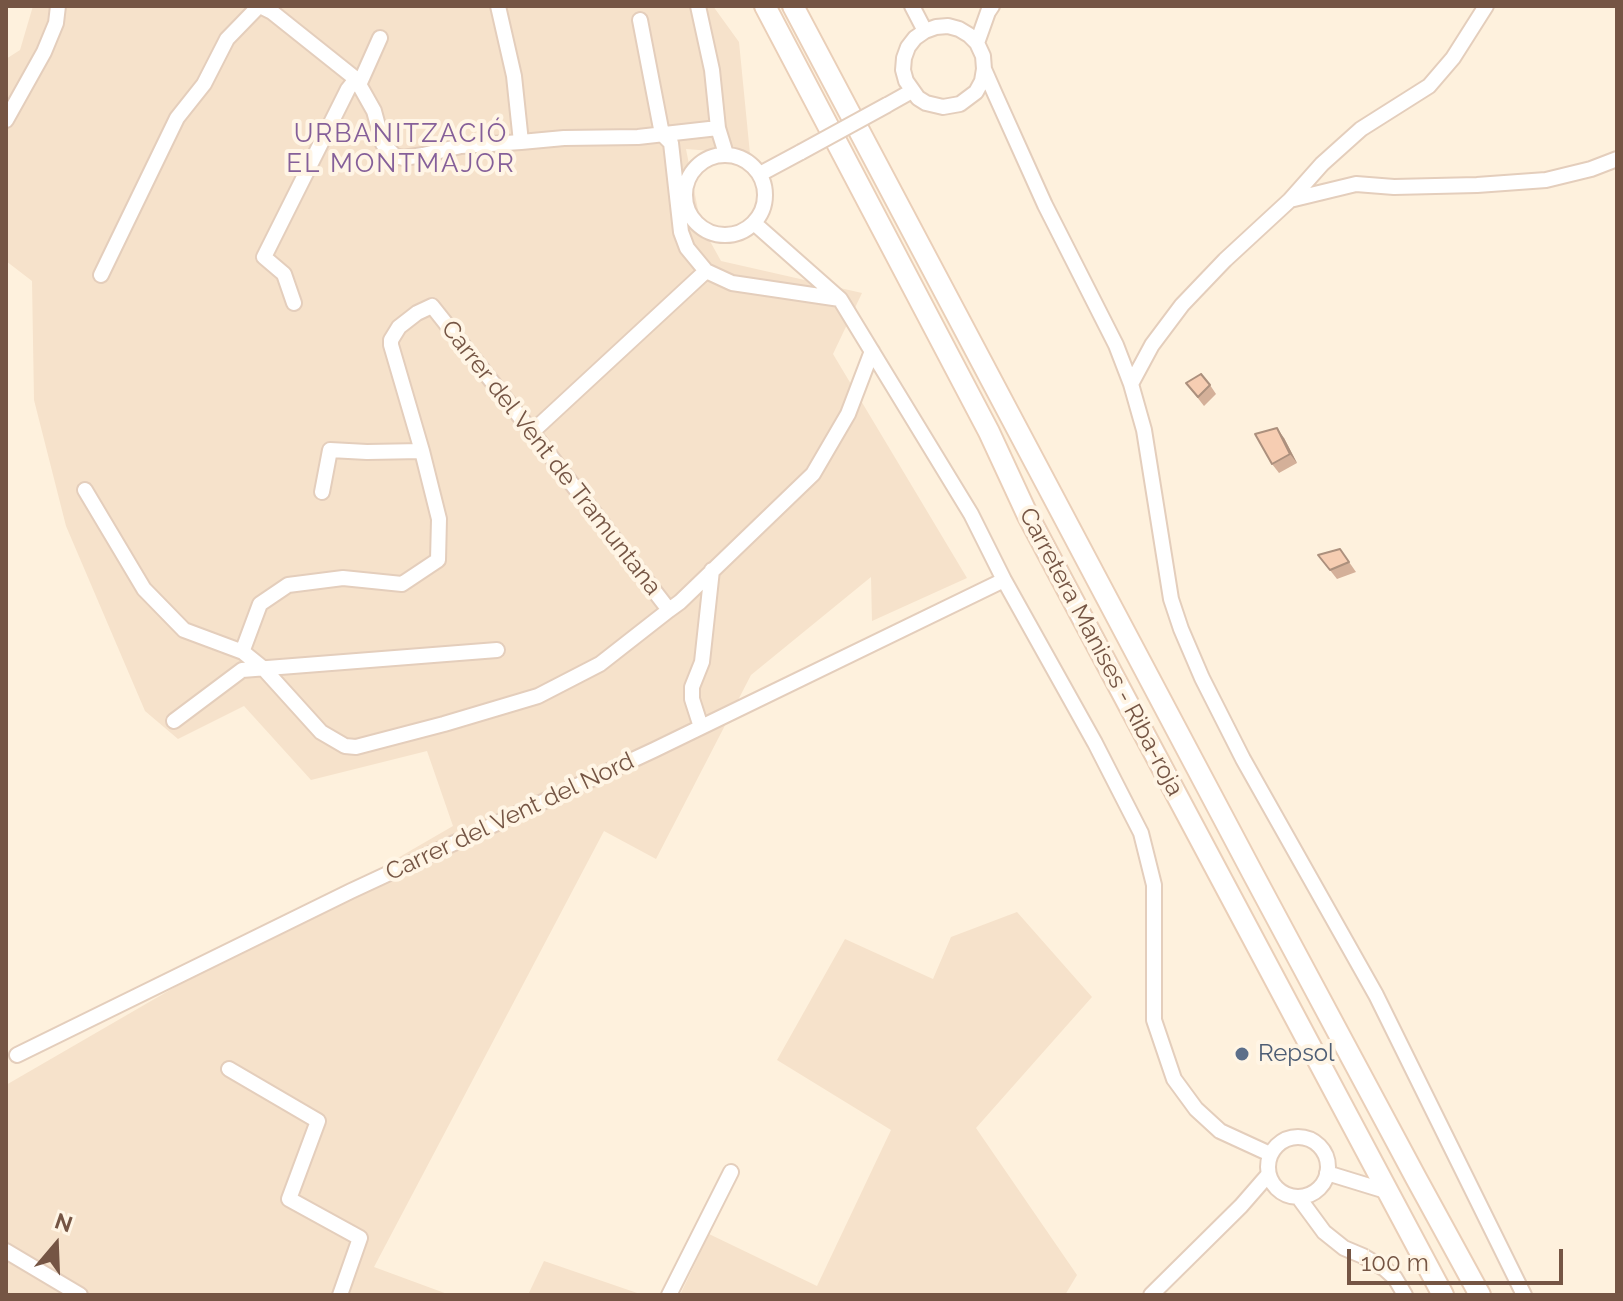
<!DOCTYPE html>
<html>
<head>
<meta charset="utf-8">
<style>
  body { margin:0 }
  #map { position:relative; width:1623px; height:1301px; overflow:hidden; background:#fef1dd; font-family:Raleway,sans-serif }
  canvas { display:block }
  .frame { position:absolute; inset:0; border:8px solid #755544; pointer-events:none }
  .north { position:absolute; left:16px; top:1205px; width:80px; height:80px; -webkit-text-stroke:6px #fff5e5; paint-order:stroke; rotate:19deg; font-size:22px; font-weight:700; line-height:32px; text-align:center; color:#755544 }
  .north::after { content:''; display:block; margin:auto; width:28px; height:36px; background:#755544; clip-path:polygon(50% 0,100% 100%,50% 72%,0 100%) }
  .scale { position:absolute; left:1347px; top:1249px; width:216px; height:36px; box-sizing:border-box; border:4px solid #755544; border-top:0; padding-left:10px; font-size:24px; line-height:28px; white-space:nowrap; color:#755544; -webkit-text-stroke:6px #fff5e5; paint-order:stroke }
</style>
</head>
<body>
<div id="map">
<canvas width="1623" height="1301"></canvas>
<div class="frame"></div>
<div class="north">N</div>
<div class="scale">100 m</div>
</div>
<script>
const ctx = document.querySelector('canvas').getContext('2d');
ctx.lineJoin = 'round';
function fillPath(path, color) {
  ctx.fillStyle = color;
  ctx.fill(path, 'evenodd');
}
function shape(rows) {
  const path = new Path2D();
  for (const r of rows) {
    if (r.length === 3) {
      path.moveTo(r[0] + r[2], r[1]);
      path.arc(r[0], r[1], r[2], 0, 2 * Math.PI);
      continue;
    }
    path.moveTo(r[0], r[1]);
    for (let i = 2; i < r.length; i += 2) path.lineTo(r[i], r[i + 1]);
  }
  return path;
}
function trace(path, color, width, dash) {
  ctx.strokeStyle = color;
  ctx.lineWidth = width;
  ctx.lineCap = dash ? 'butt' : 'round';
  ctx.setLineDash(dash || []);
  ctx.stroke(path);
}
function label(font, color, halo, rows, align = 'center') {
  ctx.font = font + ' Raleway,sans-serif';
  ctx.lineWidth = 8;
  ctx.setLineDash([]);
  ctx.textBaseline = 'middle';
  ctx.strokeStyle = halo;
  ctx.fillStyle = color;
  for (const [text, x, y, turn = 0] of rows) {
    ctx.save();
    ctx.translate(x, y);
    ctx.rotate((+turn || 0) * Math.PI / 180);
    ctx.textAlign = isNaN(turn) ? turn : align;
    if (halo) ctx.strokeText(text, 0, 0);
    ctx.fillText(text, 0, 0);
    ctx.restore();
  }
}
fillPath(shape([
  [33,6,713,6,739,42,750,154,686,149,701,225,721,261,862,293,833,354,967,578,872,621,871,577,751,675,656,859,604,831,374,1267,450,1295,6,1295,6,1085,453,826,427,751,311,780,244,706,178,739,145,711,66,526,34,400,32,281,6,261,6,59,20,50],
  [1017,912,1092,997,976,1128,1077,1275,1065,1295,680,1295,709,1234,817,1286,891,1130,777,1060,845,939,933,979,951,937],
  [544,1261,643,1295,528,1295]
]), '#f6e2cb');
const street = shape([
  [260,6,272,12,356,79,374,111,383,144,395,156,403,158,423,155,461,146,521,142],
  [498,6,514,76,521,142,564,138,638,137,718,128],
  [698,6,712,70,718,128,726,154],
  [912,6,925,31],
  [640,20,662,134],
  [977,43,988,12,992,6],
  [984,69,982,81,976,92,960,104,943,107,926,103,918,98,906,81,903,70,904,58,908,47,915,38,925,31,936,27,948,26,959,29,969,35,977,43,983,56,984,69,995,94,1045,205,1116,345,1131,384,1144,430,1171,599,1181,629,1202,678,1243,759,1376,995,1524,1295],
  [359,85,380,38],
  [887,105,912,91],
  [6,120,44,52,56,23,58,6],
  [662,134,671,143,681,232,687,248,706,271,732,283,840,299],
  [725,195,40],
  [760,174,801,152],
  [1290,200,1356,184,1394,187,1477,185,1546,180,1591,169,1617,159],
  [754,223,840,299,971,514,1004,580,1095,743,1141,833,1154,885,1154,1020,1174,1079,1196,1109,1220,1131,1270,1154],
  [101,275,177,118,204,84,227,39,259,6],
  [294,303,284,274,264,257,348,89,356,79],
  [1131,384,1152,345,1182,305,1225,260,1290,200,1322,164,1361,129,1429,86,1453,58,1486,6],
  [532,432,706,271],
  [85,490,144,589,184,630,243,652],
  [322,492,330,450,367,452,422,451],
  [669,610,532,432,432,306,417,313,399,327,391,340,391,345,422,451,439,519,438,560,402,584,343,578,288,585,260,604,244,647,243,652,264,669,321,732,345,746,356,747,444,724,538,696,600,664,669,610,680,602,813,474,848,414,872,351],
  [174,721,242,670,497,650],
  [701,727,692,699,692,687,702,662,712,570],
  [17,1055,351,891,654,750,1004,580],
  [229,1069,318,1121,289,1199,360,1238,340,1295],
  [1298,1167,30],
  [1327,1173,1389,1192],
  [1299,1198,1324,1232,1344,1248,1363,1256,1385,1269,1395,1278,1405,1295],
  [6,1251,80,1295],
  [669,1295,731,1172],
  [1151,1295,1241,1206,1268,1175]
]);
const secondary = shape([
  [765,6,989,432,1027,514,1443,1295],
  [793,6,1252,872,1416,1178,1480,1295]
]);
trace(street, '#e4cebc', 18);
trace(secondary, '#eacfb8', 24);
trace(street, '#fff', 14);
trace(secondary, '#fff', 20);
const streetBridge = shape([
  [801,152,887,105]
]);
trace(streetBridge, '#e4cebc', 18, []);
trace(streetBridge, '#fff', 14);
fillPath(shape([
  [1186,383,1210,385,1216,394,1204,406],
  [1284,438,1297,463,1279,473,1272,464],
  [1340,549,1356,572,1337,579,1318,555]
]), '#d4b099');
fillPath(shape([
  [1277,428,1284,438,1297,463,1290,454]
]), '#ac907d');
const building = shape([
  [1201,374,1210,385,1198,397,1186,383,1201,374],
  [1277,428,1290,454,1272,464,1255,434,1277,428],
  [1340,549,1349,562,1330,570,1318,555,1340,549]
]);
fillPath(building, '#f6cdb2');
trace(building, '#ac907d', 2);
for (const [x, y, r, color] of [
  [1242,1054,8,"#5c6f8a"]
]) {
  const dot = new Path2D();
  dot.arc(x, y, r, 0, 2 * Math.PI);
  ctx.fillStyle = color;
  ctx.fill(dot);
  trace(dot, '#fff5e5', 3);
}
label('24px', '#755544', '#fff5e5', [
  ["Carrer del Vent de Tramuntana",551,458,52],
  ["Carretera Manises - Riba-roja",1101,652,62],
  ["Carrer del Vent del Nord",510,817,-25]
]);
label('24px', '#4e5e75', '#fff5e5', [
  ["Repsol",1258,1054]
], 'left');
ctx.letterSpacing = '2px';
label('26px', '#855f99', '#fff5e5', [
  ["URBANITZACIÓ",401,134],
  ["EL MONTMAJOR",401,164]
]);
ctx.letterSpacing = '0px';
</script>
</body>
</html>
